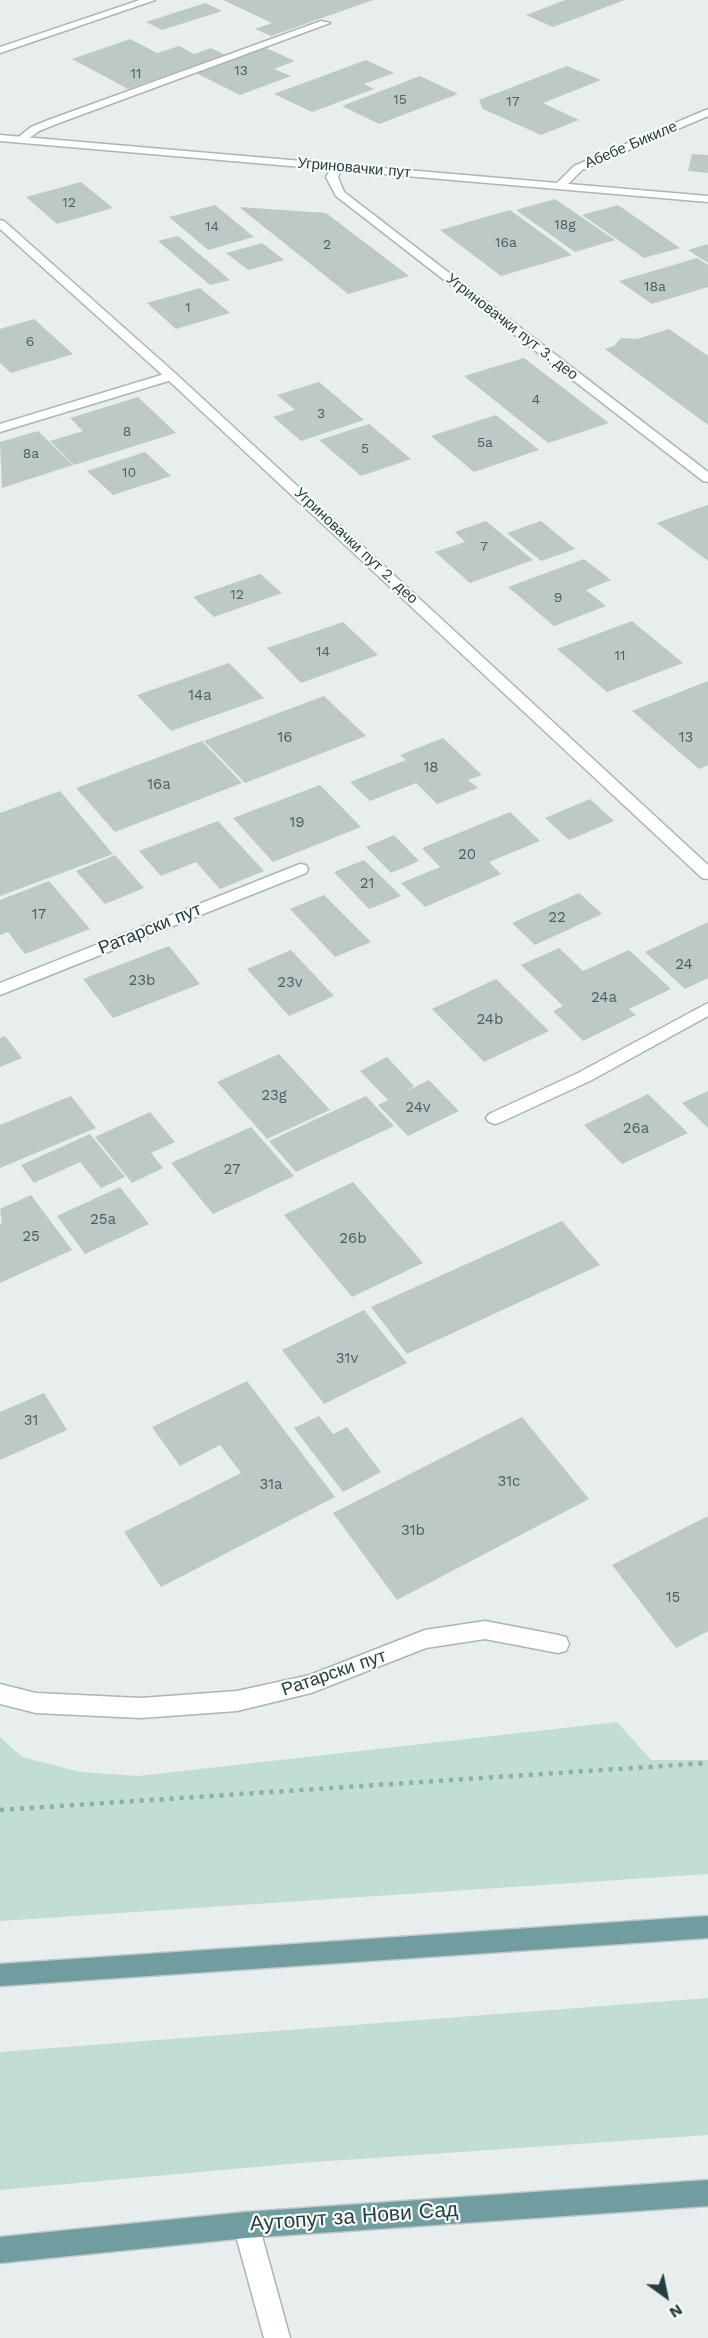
<!DOCTYPE html>
<html>
<head>
<meta charset="utf-8">
<style>
  body { margin:0 }
  #map { position:relative; width:708px; height:2338px; overflow:hidden; background:#e7eeed; font-family:"Work Sans",sans-serif }
  canvas { display:block }
  .north { position:absolute; left:636px; top:2266px; width:60px; height:60px; -webkit-text-stroke:4px #f7fbfa; paint-order:stroke; rotate:147deg; font-size:16px; font-weight:700; line-height:24px; text-align:center; color:#263e3f }
  .north::after { content:''; display:block; margin:auto; width:21px; height:27px; background:#263e3f; clip-path:polygon(50% 0,100% 100%,50% 72%,0 100%) }
</style>
</head>
<body>
<div id="map">
<canvas width="708" height="2338"></canvas>
<div class="north">N</div>
</div>
<script>
const ctx = document.querySelector('canvas').getContext('2d');
ctx.lineJoin = 'round';
function fillPath(path, color) {
  ctx.fillStyle = color;
  ctx.fill(path, 'evenodd');
}
function shape(rows) {
  const path = new Path2D();
  for (const r of rows) {
    path.moveTo(r[0], r[1]);
    for (let i = 2; i < r.length; i += 2) path.lineTo(r[i], r[i + 1]);
  }
  return path;
}
function trace(path, color, width, dash) {
  ctx.strokeStyle = color;
  ctx.lineWidth = width;
  ctx.lineCap = dash ? 'butt' : 'round';
  ctx.setLineDash(dash || []);
  ctx.stroke(path);
}
function label(font, color, halo, rows, align = 'center') {
  ctx.font = font + ' "Work Sans",sans-serif';
  ctx.lineWidth = 4.5;
  ctx.setLineDash([]);
  ctx.textBaseline = 'middle';
  ctx.strokeStyle = halo;
  ctx.fillStyle = color;
  for (const [text, x, y, turn = 0] of rows) {
    ctx.save();
    ctx.translate(x, y);
    ctx.rotate((+turn || 0) * Math.PI / 180);
    ctx.textAlign = isNaN(turn) ? turn : align;
    if (halo) ctx.strokeText(text, 0, 0);
    ctx.fillText(text, 0, 0);
    ctx.restore();
  }
}
fillPath(shape([
  [617,1722,651,1760,708,1760,708,1874,0,1921,0,1737,22,1757,80,1772,138,1776],
  [708,1998,708,2135,300,2163,0,2190,0,2052]
]), '#c2ddd2');
fillPath(shape([
  [223,0,373,0,271,36,255,29,272,23],
  [565,0,625,0,553,27,526,15],
  [205,3,222,11,162,30,146,22],
  [130,39,157,53,179,46,194,54,211,48,226,55,128,89,72,59],
  [266,48,295,61,274,69,291,76,240,95,196,73],
  [366,60,394,73,364,84,374,89,312,112,274,94],
  [567,66,601,80,543,103,579,120,541,135,483,109,479,100],
  [420,76,458,94,379,124,342,106],
  [692,154,708,155,708,173,688,171],
  [81,182,113,208,57,224,26,197],
  [555,199,615,240,575,252,516,210],
  [215,205,254,237,208,250,169,217],
  [618,205,680,248,644,258,582,215],
  [239,207,326,213,409,276,348,294],
  [510,210,572,255,501,276,440,230],
  [178,236,230,280,210,285,158,241],
  [262,243,284,260,248,270,226,253],
  [708,244,708,263,688,250],
  [697,258,708,265,708,287,652,304,619,281],
  [200,288,230,313,176,329,147,303],
  [34,319,73,354,11,373,0,363,0,329],
  [669,329,708,356,708,425,605,349,614,346,621,338,637,339],
  [524,358,609,423,548,443,464,376],
  [319,382,364,420,301,441,273,417,295,410,277,395],
  [138,397,176,433,74,465,50,441,83,431,70,418],
  [496,415,539,450,474,472,431,436],
  [369,424,411,459,361,476,319,440],
  [38,431,73,465,2,488,0,442],
  [145,452,171,476,113,495,87,471],
  [707,505,708,506,708,561,657,523],
  [486,521,533,560,470,583,435,552,465,542,455,532],
  [541,521,575,549,541,561,507,533],
  [584,559,611,580,586,590,606,606,554,626,508,587],
  [260,574,282,593,214,617,193,597],
  [632,621,683,663,607,692,557,649],
  [343,622,378,655,301,683,267,648],
  [229,663,264,698,171,731,137,695],
  [708,681,708,765,699,769,632,711],
  [324,696,366,736,245,783,204,741],
  [443,738,482,775,468,780,478,788,437,804,416,783,370,801,350,782,406,760,400,755],
  [202,741,242,783,115,832,76,788],
  [320,785,361,827,273,862,233,818],
  [60,791,113,854,0,896,0,813],
  [590,799,614,821,569,840,545,818],
  [510,812,540,841,489,862,501,874,425,907,401,883,440,867,422,848],
  [218,821,264,871,220,889,196,862,161,876,139,851],
  [394,835,419,861,391,873,366,847],
  [115,855,144,888,105,904,76,871],
  [364,860,401,896,369,909,334,872],
  [49,881,90,929,25,954,8,932,0,935,0,900],
  [579,893,602,914,535,945,512,923],
  [324,895,371,942,335,957,290,909],
  [708,922,708,978,685,989,645,952],
  [169,946,200,984,113,1018,83,979],
  [559,948,583,971,629,950,671,989,629,1009,636,1015,583,1041,553,1011,563,1006,521,965],
  [291,950,334,996,289,1016,247,969],
  [496,979,549,1031,484,1062,432,1009],
  [5,1036,22,1058,0,1067,0,1038],
  [279,1054,330,1110,267,1139,217,1082],
  [387,1057,414,1086,407,1091,429,1080,459,1111,408,1136,378,1105,388,1100,360,1071],
  [708,1091,708,1128,682,1103],
  [648,1094,688,1133,622,1164,584,1125],
  [71,1096,96,1128,0,1168,0,1125],
  [366,1096,394,1126,296,1172,269,1141],
  [150,1112,175,1142,151,1153,163,1168,132,1183,95,1137],
  [251,1127,294,1176,213,1214,171,1163],
  [90,1134,125,1177,101,1188,80,1162,34,1183,21,1165],
  [353,1182,423,1263,352,1297,284,1215],
  [120,1187,149,1224,85,1254,57,1216],
  [31,1195,72,1250,0,1283,0,1224,2,1223,0,1209],
  [562,1221,600,1265,407,1354,371,1307],
  [364,1310,407,1363,324,1404,282,1350],
  [247,1381,335,1497,161,1587,124,1532,241,1473,220,1445,180,1466,152,1427],
  [44,1393,67,1430,0,1460,0,1412],
  [319,1416,333,1434,347,1427,381,1472,343,1492,294,1428],
  [522,1417,589,1499,397,1600,333,1513],
  [708,1516,708,1631,676,1648,612,1565]
]), '#bcc9c7');
const service = shape([
  [321,21,330,23,59,123,39,131,25,141,17,141,16,139,31,127,51,119,321,21],
  [171,372,177,376,175,379,0,432,0,424,171,372],
  [300,864,306,865,308,869,306,873,0,995,0,983,300,864],
  [708,1003,708,1016,590,1081,501,1122,495,1124,489,1122,486,1118,489,1114,578,1073,708,1003],
  [485,1621,558,1635,566,1637,569,1644,566,1651,558,1653,485,1639,426,1648,311,1693,237,1711,141,1718,36,1713,0,1704,0,1684,36,1693,141,1698,237,1691,310,1675,425,1630,485,1621]
]);
const minor = shape([
  [140,0,155,0,0,53,0,47,140,0],
  [708,109,708,116,582,170,564,188,556,188,554,186,574,166,708,109],
  [337,164,342,167,338,177,344,192,708,472,708,482,703,481,336,196,326,177,333,165,337,164],
  [0,220,4,221,175,373,708,865,708,879,702,878,167,379,0,229,0,220],
  [246,2212,255,2216,259,2225,290,2338,264,2338,233,2225,237,2216,246,2212]
]);
const tertiary = shape([
  [0,135,708,196,708,202,0,141,0,135]
]);
const primary = shape([
  [708,1916,708,1938,0,1986,0,1964,708,1916],
  [708,2180,708,2206,246,2238,0,2263,0,2237,246,2212,708,2180]
]);
trace(service, '#a9b6b5', 3);
trace(minor, '#a9b6b5', 3);
trace(tertiary, '#a9b6b5', 3);
trace(primary, '#c2c9c9', 3);
trace(shape([
  [0,1810,708,1763]
]), '#8aafaf', 4.5, [4, 6]);
fillPath(service, '#fff');
fillPath(minor, '#fff');
fillPath(tertiary, '#fff');
fillPath(primary, '#6f9da0');
label('14px', '#4c6161', null, [
  ["13",241,71],
  ["11",136,74],
  ["15",400,100],
  ["17",513,102],
  ["12",69,203],
  ["18g",565,225],
  ["14",212,227],
  ["16a",506,243],
  ["2",327,245],
  ["18a",655,287],
  ["1",188,308],
  ["6",30,342],
  ["4",536,400],
  ["3",321,414],
  ["8",127,432],
  ["5a",485,443],
  ["5",365,449],
  ["8a",31,454],
  ["10",129,473],
  ["7",484,547],
  ["12",237,595],
  ["9",558,598],
  ["14",323,652],
  ["11",620,656]
]);
label('15px', '#263e3f', '#f7fbfa', [
  ["Абебе Бикиле",631,145,-23],
  ["Угриновачки пут",354,168,5],
  ["Угриновачки пут 3. део",512,327,38],
  ["Угриновачки пут 2. део",356,546,43]
]);
label('15px', '#4c6161', null, [
  ["14a",200,696],
  ["16",285,738],
  ["13",686,738],
  ["18",431,768],
  ["16a",159,785],
  ["19",297,823],
  ["20",467,855],
  ["21",367,884],
  ["17",39,915],
  ["22",557,918],
  ["24",684,965],
  ["23b",142,981],
  ["23v",290,983],
  ["24a",604,998],
  ["24b",490,1020],
  ["23g",274,1096],
  ["24v",418,1108],
  ["26a",636,1129],
  ["27",232,1170],
  ["25a",103,1220],
  ["25",31,1237],
  ["26b",353,1239],
  ["31v",347,1359],
  ["31",31,1421],
  ["31c",509,1482],
  ["31a",271,1485],
  ["31b",413,1531],
  ["15",673,1598]
]);
label('18px', '#263e3f', '#f7fbfa', [
  ["Ратарски пут",150,929,-22],
  ["Ратарски пут",334,1673,-19]
]);
label('21px', '#263e3f', '#f7fbfa', [
  ["Аутопут за Нови Сад",354,2217,-4]
]);
</script>
</body>
</html>
